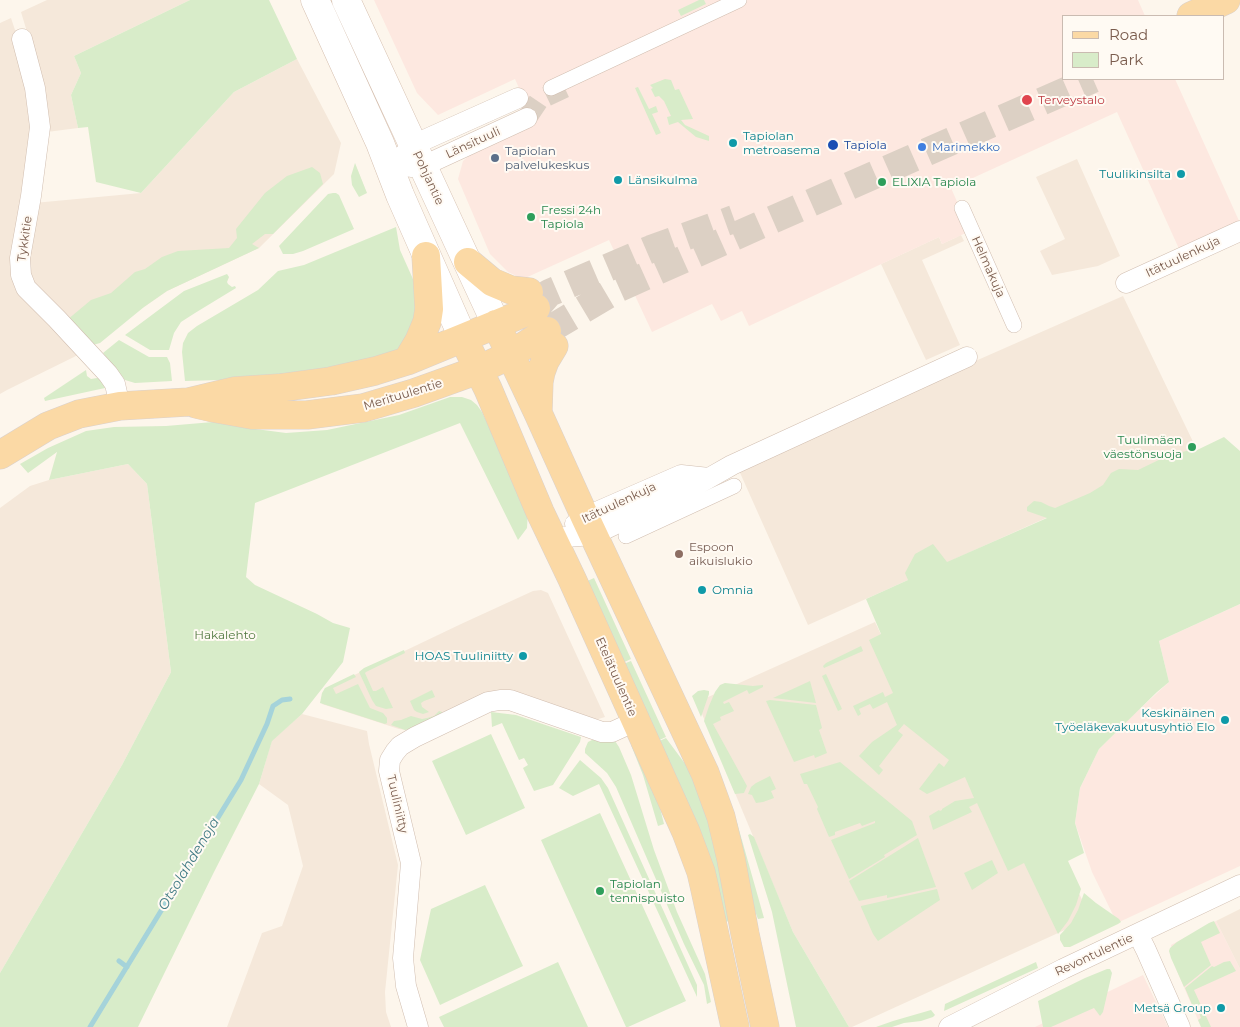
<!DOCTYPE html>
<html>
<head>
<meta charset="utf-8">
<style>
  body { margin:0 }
  #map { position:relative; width:1240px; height:1027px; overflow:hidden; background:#fdf6ec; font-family:Montserrat,sans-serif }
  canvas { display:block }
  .legend { position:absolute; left:1062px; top:15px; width:162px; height:65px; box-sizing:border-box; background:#fffaf3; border:1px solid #cabbb1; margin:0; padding:6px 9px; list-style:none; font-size:15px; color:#7a5c4d }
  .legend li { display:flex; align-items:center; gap:10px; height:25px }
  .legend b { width:25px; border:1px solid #cabbb1 }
</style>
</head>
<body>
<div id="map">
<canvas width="1240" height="1027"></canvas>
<ul class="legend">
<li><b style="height:6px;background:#fbd9a5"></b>Road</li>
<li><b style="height:14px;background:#d8ecc9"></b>Park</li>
</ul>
</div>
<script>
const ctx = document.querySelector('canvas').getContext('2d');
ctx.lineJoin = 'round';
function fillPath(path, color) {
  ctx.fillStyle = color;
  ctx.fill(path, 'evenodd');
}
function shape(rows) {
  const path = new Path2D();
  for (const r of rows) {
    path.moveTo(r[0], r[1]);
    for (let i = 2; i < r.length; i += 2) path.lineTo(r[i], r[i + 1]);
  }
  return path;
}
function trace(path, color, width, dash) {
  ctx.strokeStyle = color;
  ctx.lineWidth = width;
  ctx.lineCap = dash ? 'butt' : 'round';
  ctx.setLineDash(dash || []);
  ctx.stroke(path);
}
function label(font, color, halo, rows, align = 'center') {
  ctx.font = font + ' Montserrat,sans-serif';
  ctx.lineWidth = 4;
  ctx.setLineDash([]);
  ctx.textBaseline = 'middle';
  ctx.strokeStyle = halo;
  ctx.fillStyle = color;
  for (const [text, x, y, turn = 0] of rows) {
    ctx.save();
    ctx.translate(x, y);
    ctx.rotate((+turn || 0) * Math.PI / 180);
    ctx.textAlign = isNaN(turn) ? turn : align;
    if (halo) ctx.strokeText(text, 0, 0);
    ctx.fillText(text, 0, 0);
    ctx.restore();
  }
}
fillPath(shape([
  [47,0,190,0,74,56,81,73,71,95,78,128,47,132,43,85,21,12],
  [11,18,20,45,35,130,14,264,80,354,7,390,0,394,0,23],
  [297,59,341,143,334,174,259,248,167,291,144,307,85,339,29,283,26,262,34,203,141,193,234,92],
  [1077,159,1120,256,1098,266,1052,275,1040,251,1065,239,1036,177],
  [961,235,964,241,922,260,960,345,926,360,881,264,939,237,942,244],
  [1123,296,1197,450,808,625,737,466],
  [128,464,147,484,171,672,122,765,0,973,0,508,30,486,49,480],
  [541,590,548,593,605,717,592,721,520,698,406,730,399,729,322,704,325,689,461,624,533,591],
  [875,622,929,734,1010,751,1091,918,852,1027,849,1027,793,932,697,702],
  [302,714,367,731,369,744,398,865,385,992,386,1012,391,1027,227,1027,262,933,282,926,303,866,288,805,259,784,272,740],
  [1240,909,1240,969,1216,921]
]), '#f5e8da');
fillPath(shape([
  [374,0,1138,0,1145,16,1064,16,1064,79,1175,79,1240,223,1180,251,1117,112,951,188,970,231,942,244,939,237,749,326,742,311,721,321,712,304,652,332,609,240,523,279,508,272,490,254,458,179,463,161,476,150,534,122,515,79,438,115,417,93],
  [1240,604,1240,866,1117,923,1092,872,1075,823,1080,788,1099,749,1132,716,1169,682,1159,641],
  [1216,921,1240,969,1240,1027,1201,1027,1177,971,1172,954,1171,945],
  [1143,975,1168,1027,1035,1027]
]), '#fde8e0');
fillPath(shape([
  [190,0,269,0,297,59,234,92,141,193,96,182,88,127,78,128,71,95,81,73,74,56],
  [699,0,704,0,706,4,681,16,678,10],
  [665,79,671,80,675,90,679,89,693,119,681,120,685,125,709,136,709,141,696,137,678,122,669,125,667,117,671,116,664,101,659,96,655,97,651,89,653,88,650,85],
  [638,87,649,109,656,106,658,112,652,114,661,133,656,135,635,88],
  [355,163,367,193,359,197,352,185,351,176],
  [312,167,320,173,323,184,273,234,265,234,252,244,259,248,167,291,144,307,100,343,93,345,67,320,91,300,111,293,135,272,145,269,162,257,178,251,229,248,237,238,236,229,265,193,287,176],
  [333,193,336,193,339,195,354,229,303,251,293,254,283,254,279,246,328,194],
  [396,227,400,250,417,288,418,324,395,353,291,378,185,381,182,352,183,343,188,333,197,326,258,290,278,271,304,265],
  [227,274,229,277,227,282,228,284,232,287,235,286,236,288,195,313,181,322,174,333,169,350,150,350,125,335,184,291],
  [119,340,149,357,167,357,170,363,172,381,135,383,125,380,103,353],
  [86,370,87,376,91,379,103,377,105,388,45,401,44,398],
  [450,397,462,397,471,400,477,405,482,412,528,510,527,528,518,540,460,423,255,503,246,577,255,585,317,614,333,623,350,628,343,662,302,714,272,741,259,784,214,872,138,1027,0,1027,0,973,122,765,171,672,147,484,128,464,49,480,57,452,28,473,20,464,48,448,86,431,114,427,166,426,213,422,248,428,286,433,327,430,399,415],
  [1224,437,1240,451,1240,604,1159,641,1169,682,1157,692,1099,749,1080,788,1075,823,1084,853,1068,861,1081,889,1076,905,1068,921,1058,934,1024,863,1008,871,977,803,969,807,972,812,933,830,929,816,939,810,940,811,942,810,942,809,955,801,974,798,965,777,927,794,919,789,939,763,944,767,949,760,904,724,898,731,903,735,879,766,883,770,879,775,859,756,872,742,897,725,887,702,873,709,870,704,859,709,861,714,858,716,853,706,883,692,885,697,893,693,869,640,881,634,866,599,908,580,905,573,915,554,933,544,947,562,1047,518,1027,511,1027,507,1034,501,1041,502,1049,506,1055,508,1090,493,1103,485,1111,473,1119,469,1138,470,1167,456,1190,450,1195,451],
  [594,578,631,659,620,664,583,583],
  [861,646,863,651,824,668,823,666,826,663],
  [404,650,405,653,366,672,365,673,373,691,376,691,383,687,393,708,386,709,376,706,372,700,359,672,364,668],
  [631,661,666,737,655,742,621,665],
  [354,674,356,677,333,688,336,694,358,684,370,708,383,713,387,718,387,723,385,724,320,703,322,693,325,688],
  [826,674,842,709,838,711,822,676],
  [810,681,816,703,773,698],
  [725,683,753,686,763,685,763,687,749,694,747,690,723,702,724,704,729,702,734,711,720,717,721,720,713,724,747,786,744,793,735,794,704,721,709,706,715,692,720,685],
  [432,690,435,697,424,701,421,703,422,707,429,712,423,714,417,712,414,710,410,701],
  [704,690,709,691,709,694,701,717,692,696,698,691],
  [770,700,816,705,822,728,819,730,827,753,815,758,814,755,794,762,766,701],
  [439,711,442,712,442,715,413,728,405,730,391,725,394,721,401,720,411,716,422,719,427,718,434,716],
  [491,712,516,715,581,737,580,742,553,785,534,791,523,768,528,765,524,758,519,760,502,723,492,727],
  [491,734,525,808,466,835,432,761],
  [666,738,689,769,703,800,734,920,725,922,655,743],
  [592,740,615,741,619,747,631,775,654,850,677,912,705,974,711,1002,707,1004,704,985,684,944,616,787,607,773,585,753,585,749,588,742],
  [635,744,657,796,664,824,658,826,643,775,631,745],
  [580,760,601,778,608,788,697,985,697,997,599,784,573,796,559,788],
  [840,762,912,821,917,835,884,855,885,857,849,879,831,840,875,823,875,821,862,826,860,823,835,832,835,835,829,837,817,809,818,807,807,784,804,784,800,774],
  [770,776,776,789,771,791,774,798,763,802,756,803,752,795,748,794,751,787,756,783],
  [600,813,686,1001,628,1027,626,1027,541,840],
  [736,819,764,918,758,919,751,901],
  [750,834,754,837,793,932,849,1027,796,1027,772,912,748,835],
  [918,838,936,887,887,898,887,895,859,901,849,881],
  [992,860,998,873,972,890,964,873],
  [485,885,523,966,440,1005,420,960,431,909],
  [937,889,940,900,878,941,873,934,861,907,861,906,879,902],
  [1084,893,1096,903,1119,919,1121,922,1118,924,1070,947,1064,947,1060,940,1060,935,1071,923,1078,910],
  [1214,921,1220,933,1201,942,1211,965,1184,987,1171,958,1169,951,1170,948,1177,942,1209,923],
  [1230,961,1236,971,1194,990,1211,1027,1201,1027,1198,1020,1201,1018,1199,1013,1196,1014,1185,988,1212,966,1214,967,1224,962],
  [558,962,588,1027,444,1027,439,1017],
  [1036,962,1038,968,944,1011,945,1004],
  [1107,969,1110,969,1112,973,1103,1012,1100,1016,1094,1008,1051,1027,1043,1027,1038,1001,1085,978],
  [931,1010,935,1015,933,1017,921,1021,904,1023,892,1027,876,1027,893,1021]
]), '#d8ecc9');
trace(shape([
  [119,961,127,967],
  [90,1027,241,780,267,724,273,706,282,700,290,699]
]), '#a5d3da', 5);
trace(shape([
  [527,118,539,100,573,84]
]), '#dcd0c4', 20, [20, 10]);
trace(shape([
  [536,308,549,293,651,249,734,219],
  [547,331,619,288,758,226,1093,79]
]), '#dcd0c4', 28, [28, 14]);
const pedestrian = shape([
  [551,88,739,0],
  [962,208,1014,325],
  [626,536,734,486]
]);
const minor = shape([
  [22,39,35,88,40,127,31,196,20,258,21,275,26,288,57,319,108,374,115,384,120,406],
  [411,167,423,166,527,118],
  [389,170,413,145,518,98],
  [1126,283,1240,231],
  [575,524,585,517,681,475,709,478],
  [552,538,593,535,695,486,709,478,732,465,967,357],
  [1138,934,1146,950,1180,1027],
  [418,1027,406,986,403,958,411,863,389,771,390,760,395,752,400,746,415,737,488,702,500,700,510,700,602,732,612,732,636,721],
  [949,1027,1063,969,1240,885]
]);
const secondary = shape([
  [315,0,380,143,400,195,463,338],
  [346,0,496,324]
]);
const primary = shape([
  [1191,16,1226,0],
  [468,262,492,282,511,290,529,292],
  [496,324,538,413,585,517,705,773,721,817,731,859,745,934,765,1027],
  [463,338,488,389,540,512,572,579,686,832,701,872,704,885,735,1027],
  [407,361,419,341,427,322,429,309,426,256],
  [196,404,213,408,252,415,307,415,363,408,414,393,478,370,510,355,547,331],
  [538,413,539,382,541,372,545,361,554,346],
  [0,455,48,426,79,414,120,406,188,402,234,391,279,388,331,381,375,371,407,361,536,308]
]);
trace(pedestrian, '#d1beb0', 16);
trace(minor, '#d1beb0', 21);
trace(secondary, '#d6c0b0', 29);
trace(primary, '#dad1cd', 29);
trace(pedestrian, '#fff', 15);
trace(minor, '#fff', 20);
trace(secondary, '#fff', 28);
trace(primary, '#fbd9a5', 28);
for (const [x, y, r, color] of [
  [1027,100,6,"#e0444e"],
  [733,143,5,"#0f9aa8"],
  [833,145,6,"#1a4fb4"],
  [922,147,5,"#3f7fe0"],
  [495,158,5,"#5c6f8a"],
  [1181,174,5,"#0f9aa8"],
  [618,180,5,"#0f9aa8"],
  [882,182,5,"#2e9e5b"],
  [531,217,5,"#2e9e5b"],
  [1192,447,5,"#2e9e5b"],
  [679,554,5,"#8d6e63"],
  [702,590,5,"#0f9aa8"],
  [523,656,5,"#0f9aa8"],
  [1225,720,5,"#0f9aa8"],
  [600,891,5,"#2e9e5b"],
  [1221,1008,5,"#0f9aa8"]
]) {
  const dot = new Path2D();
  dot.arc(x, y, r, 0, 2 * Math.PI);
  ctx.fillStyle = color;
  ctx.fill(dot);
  trace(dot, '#fffaf3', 2);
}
label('12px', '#be3a42', '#fffaf3', [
  ["Terveystalo",1038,100]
], 'left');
label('12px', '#0d838f', '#fffaf3', [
  ["Tapiolan",743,136,"left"],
  ["metroasema",743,150,"left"],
  ["Tuulikinsilta",1171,174],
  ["Länsikulma",628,180,"left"],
  ["Omnia",712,590,"left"],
  ["HOAS Tuuliniitty",513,656],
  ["Keskinäinen",1215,713],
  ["Työeläkevakuutusyhtiö Elo",1215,727],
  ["Metsä Group",1211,1008]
], 'right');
label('12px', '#7a5c4d', '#fffaf3', [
  ["Länsituuli",473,143,-25],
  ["Pohjantie",428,178,65],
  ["Tykkitie",25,239,-82],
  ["Itätuulenkuja",1183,257,-25],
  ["Helmakuja",988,267,66],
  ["Merituulentie",403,395,-17],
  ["Itätuulenkuja",619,503,-25],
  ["Etelätuulentie",616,677,66],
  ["Tuuliniitty",397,804,77],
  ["Revontulentie",1094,955,-25]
]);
label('12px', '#164399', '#fffaf3', [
  ["Tapiola",844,145]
], 'left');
label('12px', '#366cbe', '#fffaf3', [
  ["Marimekko",932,147]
], 'left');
label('12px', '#4e5e75', '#fffaf3', [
  ["Tapiolan",505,151],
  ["palvelukeskus",505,165]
], 'left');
label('12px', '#27864d', '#fffaf3', [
  ["ELIXIA Tapiola",892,182],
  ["Fressi 24h",541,210],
  ["Tapiola",541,224],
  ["Tuulimäen",1182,440,"right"],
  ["väestönsuoja",1182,454,"right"],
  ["Tapiolan",610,884],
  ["tennispuisto",610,898]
], 'left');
label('12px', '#785e54', '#fffaf3', [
  ["Espoon",689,547],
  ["aikuislukio",689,561]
], 'left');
label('12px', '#537a41', '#fffaf3', [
  ["Hakalehto",225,635]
]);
label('italic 14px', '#437c86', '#fffaf3', [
  ["Otsolahdenoja",189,864,-59]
]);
</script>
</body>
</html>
